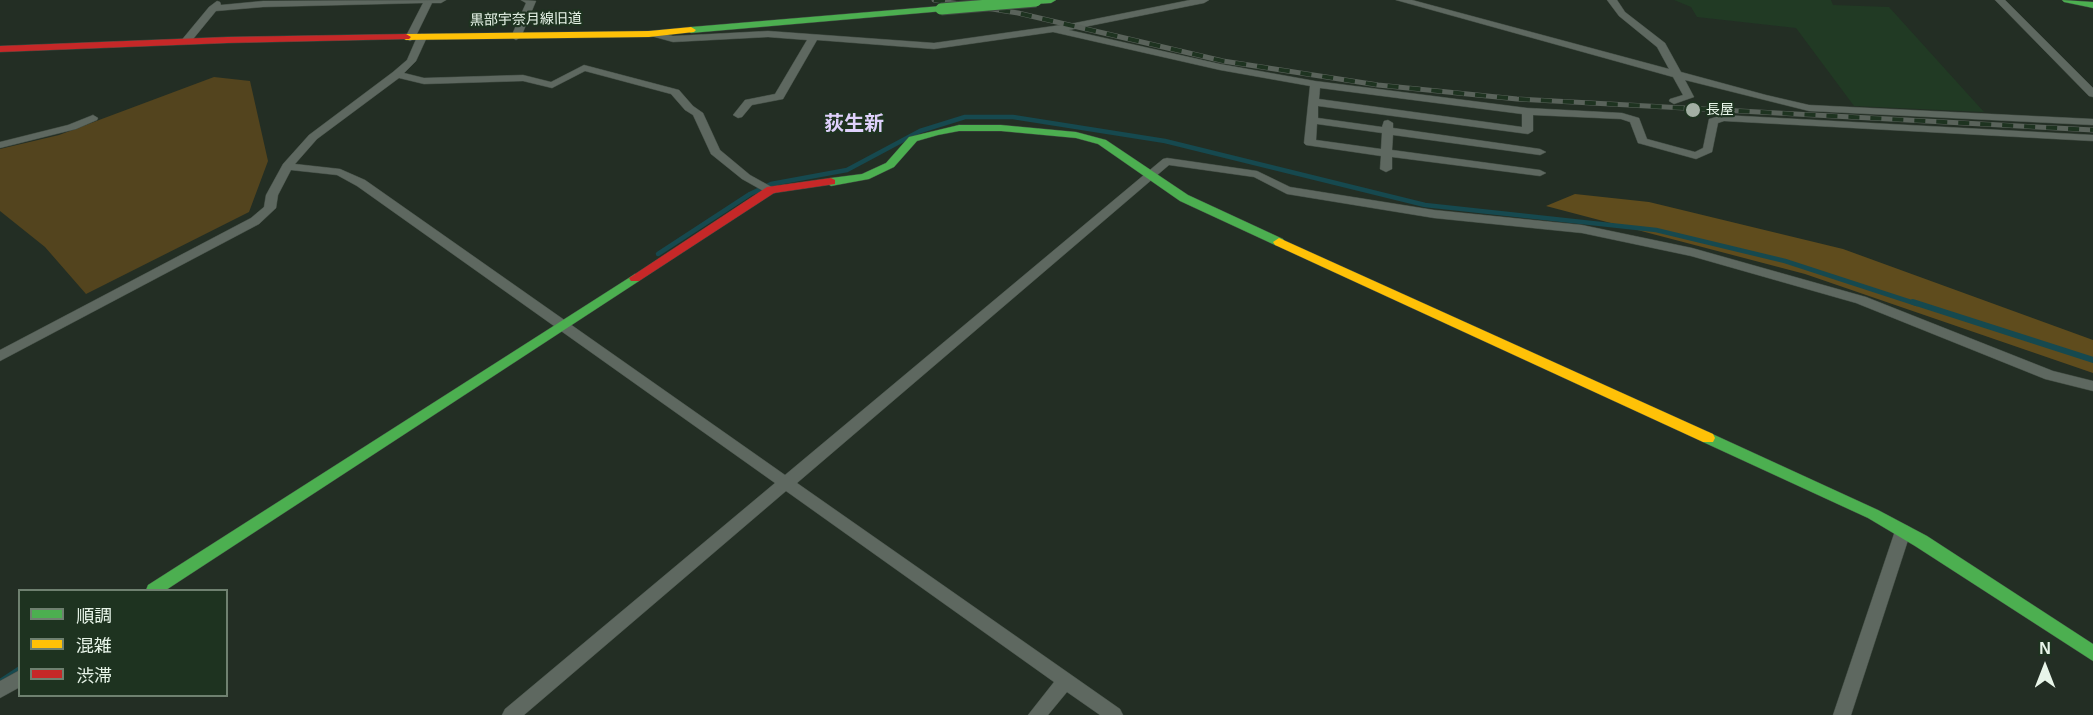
<!DOCTYPE html>
<html>
<head>
<meta charset="utf-8">
<style>
  body { margin:0 }
  #map { position:relative; width:2093px; height:715px; overflow:hidden; background:#232e24; font-family:Arial,"Noto Sans JP",sans-serif }
  canvas { display:block }
  .legend { position:absolute; left:18px; top:589px; width:210px; height:108px; box-sizing:border-box; background:#1e3320; border:2px solid #6f8170; margin:0; padding:8px 10px; list-style:none; font-size:18px; color:#e8f5e9 }
  .legend li { display:flex; align-items:center; gap:12px; height:30px }
  .legend b { width:30px; border:2px solid #6f8170 }
  .north { position:absolute; left:2015px; top:637px; width:60px; height:60px; -webkit-text-stroke:4px #1e3320; paint-order:stroke; rotate:0deg; font-size:16px; font-weight:700; line-height:24px; text-align:center; color:#e8f5e9 }
  .north::after { content:''; display:block; margin:auto; width:21px; height:27px; background:#e8f5e9; clip-path:polygon(50% 0,100% 100%,50% 72%,0 100%) }
</style>
</head>
<body>
<div id="map">
<canvas width="2093" height="715"></canvas>
<ul class="legend">
<li><b style="height:8px;background:#4caf50"></b>順調</li>
<li><b style="height:8px;background:#ffc107"></b>混雑</li>
<li><b style="height:8px;background:#c62828"></b>渋滞</li>
</ul>
<div class="north">N</div>
</div>
<script>
const ctx = document.querySelector('canvas').getContext('2d');
ctx.lineJoin = 'round';
function fillPath(path, color) {
  ctx.fillStyle = color;
  ctx.fill(path, 'evenodd');
}
function shape(rows) {
  const path = new Path2D();
  for (const r of rows) {
    path.moveTo(r[0], r[1]);
    for (let i = 2; i < r.length; i += 2) path.lineTo(r[i], r[i + 1]);
  }
  return path;
}
function trace(path, color, width, dash) {
  ctx.strokeStyle = color;
  ctx.lineWidth = width;
  ctx.lineCap = dash ? 'butt' : 'round';
  ctx.setLineDash(dash || []);
  ctx.stroke(path);
}
function label(font, color, halo, rows, align = 'center') {
  ctx.font = font + ' Arial,"Noto Sans JP",sans-serif';
  ctx.lineWidth = 4.5;
  ctx.setLineDash([]);
  ctx.textBaseline = 'middle';
  ctx.strokeStyle = halo;
  ctx.fillStyle = color;
  for (const [text, x, y, turn = 0] of rows) {
    ctx.save();
    ctx.translate(x, y);
    ctx.rotate((+turn || 0) * Math.PI / 180);
    ctx.textAlign = isNaN(turn) ? turn : align;
    if (halo) ctx.strokeText(text, 0, 0);
    ctx.fillText(text, 0, 0);
    ctx.restore();
  }
}
fillPath(shape([
  [1674,0,1831,0,1833,5,1889,7,1984,112,1854,106,1796,28,1697,17,1691,7]
]), '#213a24');
fillPath(shape([
  [214,77,250,81,268,161,249,212,86,294,45,247,0,211,0,149,59,135]
]), '#53441e');
fillPath(shape([
  [1575,194,1649,202,1843,249,2093,340,2093,373,1805,274,1546,206]
]), '#5f4c1d');
trace(shape([
  [658,254,750,194,771,184,847,170,920,131,965,117,1013,117,1165,141,1425,205,1656,230,1785,261,1917,304]
]), '#16494f', 4.5);
trace(shape([
  [1913,302,2093,360],
  [0,682,20,669]
]), '#16494f', 6);
const street = shape([
  [446,0,441,3,432,3,415,38,410,41,405,38,423,3,263,7,216,11,189,44,181,44,180,42,209,7,217,1,220,2,221,5,263,1,446,0],
  [521,0,536,1,521,37,516,40,511,37,526,3,521,0],
  [1190,0,1209,0,1204,3,1069,30,1220,64,1315,81,1527,108,1622,113,1639,118,1647,139,1695,152,1703,148,1709,119,1723,115,2093,135,2093,141,1724,121,1718,123,1712,152,1696,159,1638,143,1630,122,1621,119,1533,115,1533,131,1528,134,1318,106,1318,118,1382,127,1384,121,1388,120,1393,123,1393,128,1540,149,1546,152,1540,155,1393,135,1392,150,1540,170,1546,173,1540,176,1392,157,1392,169,1386,172,1380,169,1381,156,1306,145,1304,143,1310,86,1220,70,1053,32,934,49,817,40,783,99,752,105,742,117,738,118,733,115,745,100,775,94,807,40,768,37,673,42,644,34,649,31,673,36,768,31,934,43,1075,23,1190,0],
  [1320,88,1522,114,1522,127,1319,99,1320,88],
  [1317,124,1382,133,1381,149,1316,140,1317,124],
  [1396,0,1412,0,1669,69,1657,47,1619,16,1607,0,1617,0,1625,12,1665,43,1681,72,1766,95,1809,105,2093,119,2093,125,1809,111,1685,80,1694,97,1674,104,1669,101,1670,99,1683,95,1673,77,1396,0],
  [1995,0,2005,0,2093,88,2093,97,2089,96,1995,0],
  [422,34,427,37,416,61,404,73,424,78,523,75,551,82,584,65,679,90,693,106,703,113,720,150,750,175,777,190,775,193,767,193,742,179,711,154,693,115,685,110,671,94,585,71,552,88,523,81,424,84,399,78,317,139,295,164,340,169,365,180,785,475,1163,159,1167,158,1257,171,1290,187,1434,210,1582,225,1692,248,1866,297,2053,371,2093,381,2093,391,2045,379,1856,303,1691,256,1582,233,1434,218,1287,194,1254,177,1169,165,797,483,1120,709,1123,715,1100,715,1067,692,1048,715,1028,715,1054,682,786,491,524,715,502,715,505,709,775,483,357,186,337,175,291,170,278,195,276,208,259,224,0,361,0,350,251,218,264,207,266,195,283,164,309,135,393,72,407,60,417,37,422,34],
  [93,115,98,118,97,120,76,129,0,148,0,142,68,125,93,115],
  [1903,525,1908,526,1911,531,1851,715,1833,715,1895,531,1898,526,1903,525],
  [20,670,20,687,0,698,0,681,20,670]
]);
const fast = shape([
  [1032,0,1056,0,1051,3,1036,4,1033,3,1032,0],
  [2062,0,2093,2,2093,8,2064,2,2062,0],
  [941,6,944,7,944,11,691,33,686,30,691,27,941,6],
  [959,125,1001,125,1076,132,1106,140,1188,195,1283,239,1285,242,1279,246,1275,245,1180,201,1098,144,1076,138,1001,131,959,131,938,135,917,141,894,167,869,179,831,186,825,182,831,178,862,174,886,163,909,137,959,125],
  [635,274,639,275,641,278,639,281,166,590,146,590,148,585,635,274],
  [1708,432,1878,510,1927,536,2093,644,2093,661,1915,546,1868,518,1703,442,1701,438,1703,434,1708,432]
]);
const slow = shape([
  [691,27,696,30,694,32,649,37,406,40,401,37,406,34,649,31,691,27],
  [1279,238,1713,434,1715,438,1713,442,1703,442,1275,245,1273,242,1279,238]
]);
const jam = shape([
  [406,34,411,37,409,39,227,43,0,52,0,46,227,37,406,34],
  [831,178,835,180,835,184,774,193,639,281,631,281,629,278,767,187,831,178]
]);
trace(street, '#404b42', 1);
trace(fast, '#404b42', 1);
trace(slow, '#404b42', 1);
trace(jam, '#404b42', 1);
fillPath(street, '#5e6860');
fillPath(fast, '#4caf50');
fillPath(slow, '#ffc107');
fillPath(jam, '#c62828');
const rail = shape([
  [934,0,1018,13,1223,61,1378,85,1517,99,2093,130]
]);
trace(rail, '#5a635b', 5);
trace(rail, '#1e3320', 4, [11]);
const fastBridge = shape([
  [941,9,1036,1]
]);
trace(fastBridge, '#404b42', 13, []);
trace(fastBridge, '#4caf50', 11);
for (const [x, y, r, color] of [
  [1693,110,8,"#a3afa4"]
]) {
  const dot = new Path2D();
  dot.arc(x, y, r, 0, 2 * Math.PI);
  ctx.fillStyle = color;
  ctx.fill(dot);
  trace(dot, '#1e3320', 2);
}
label('14px', '#e8f5e9', '#1e3320', [
  ["黒部宇奈月線旧道",526,20,-1]
]);
label('14px', '#e8f5e9', '#1e3320', [
  ["長屋",1706,110]
], 'left');
label('bold 20px', '#dfd1fc', '#1e3320', [
  ["荻生新",854,124]
]);
</script>
</body>
</html>
